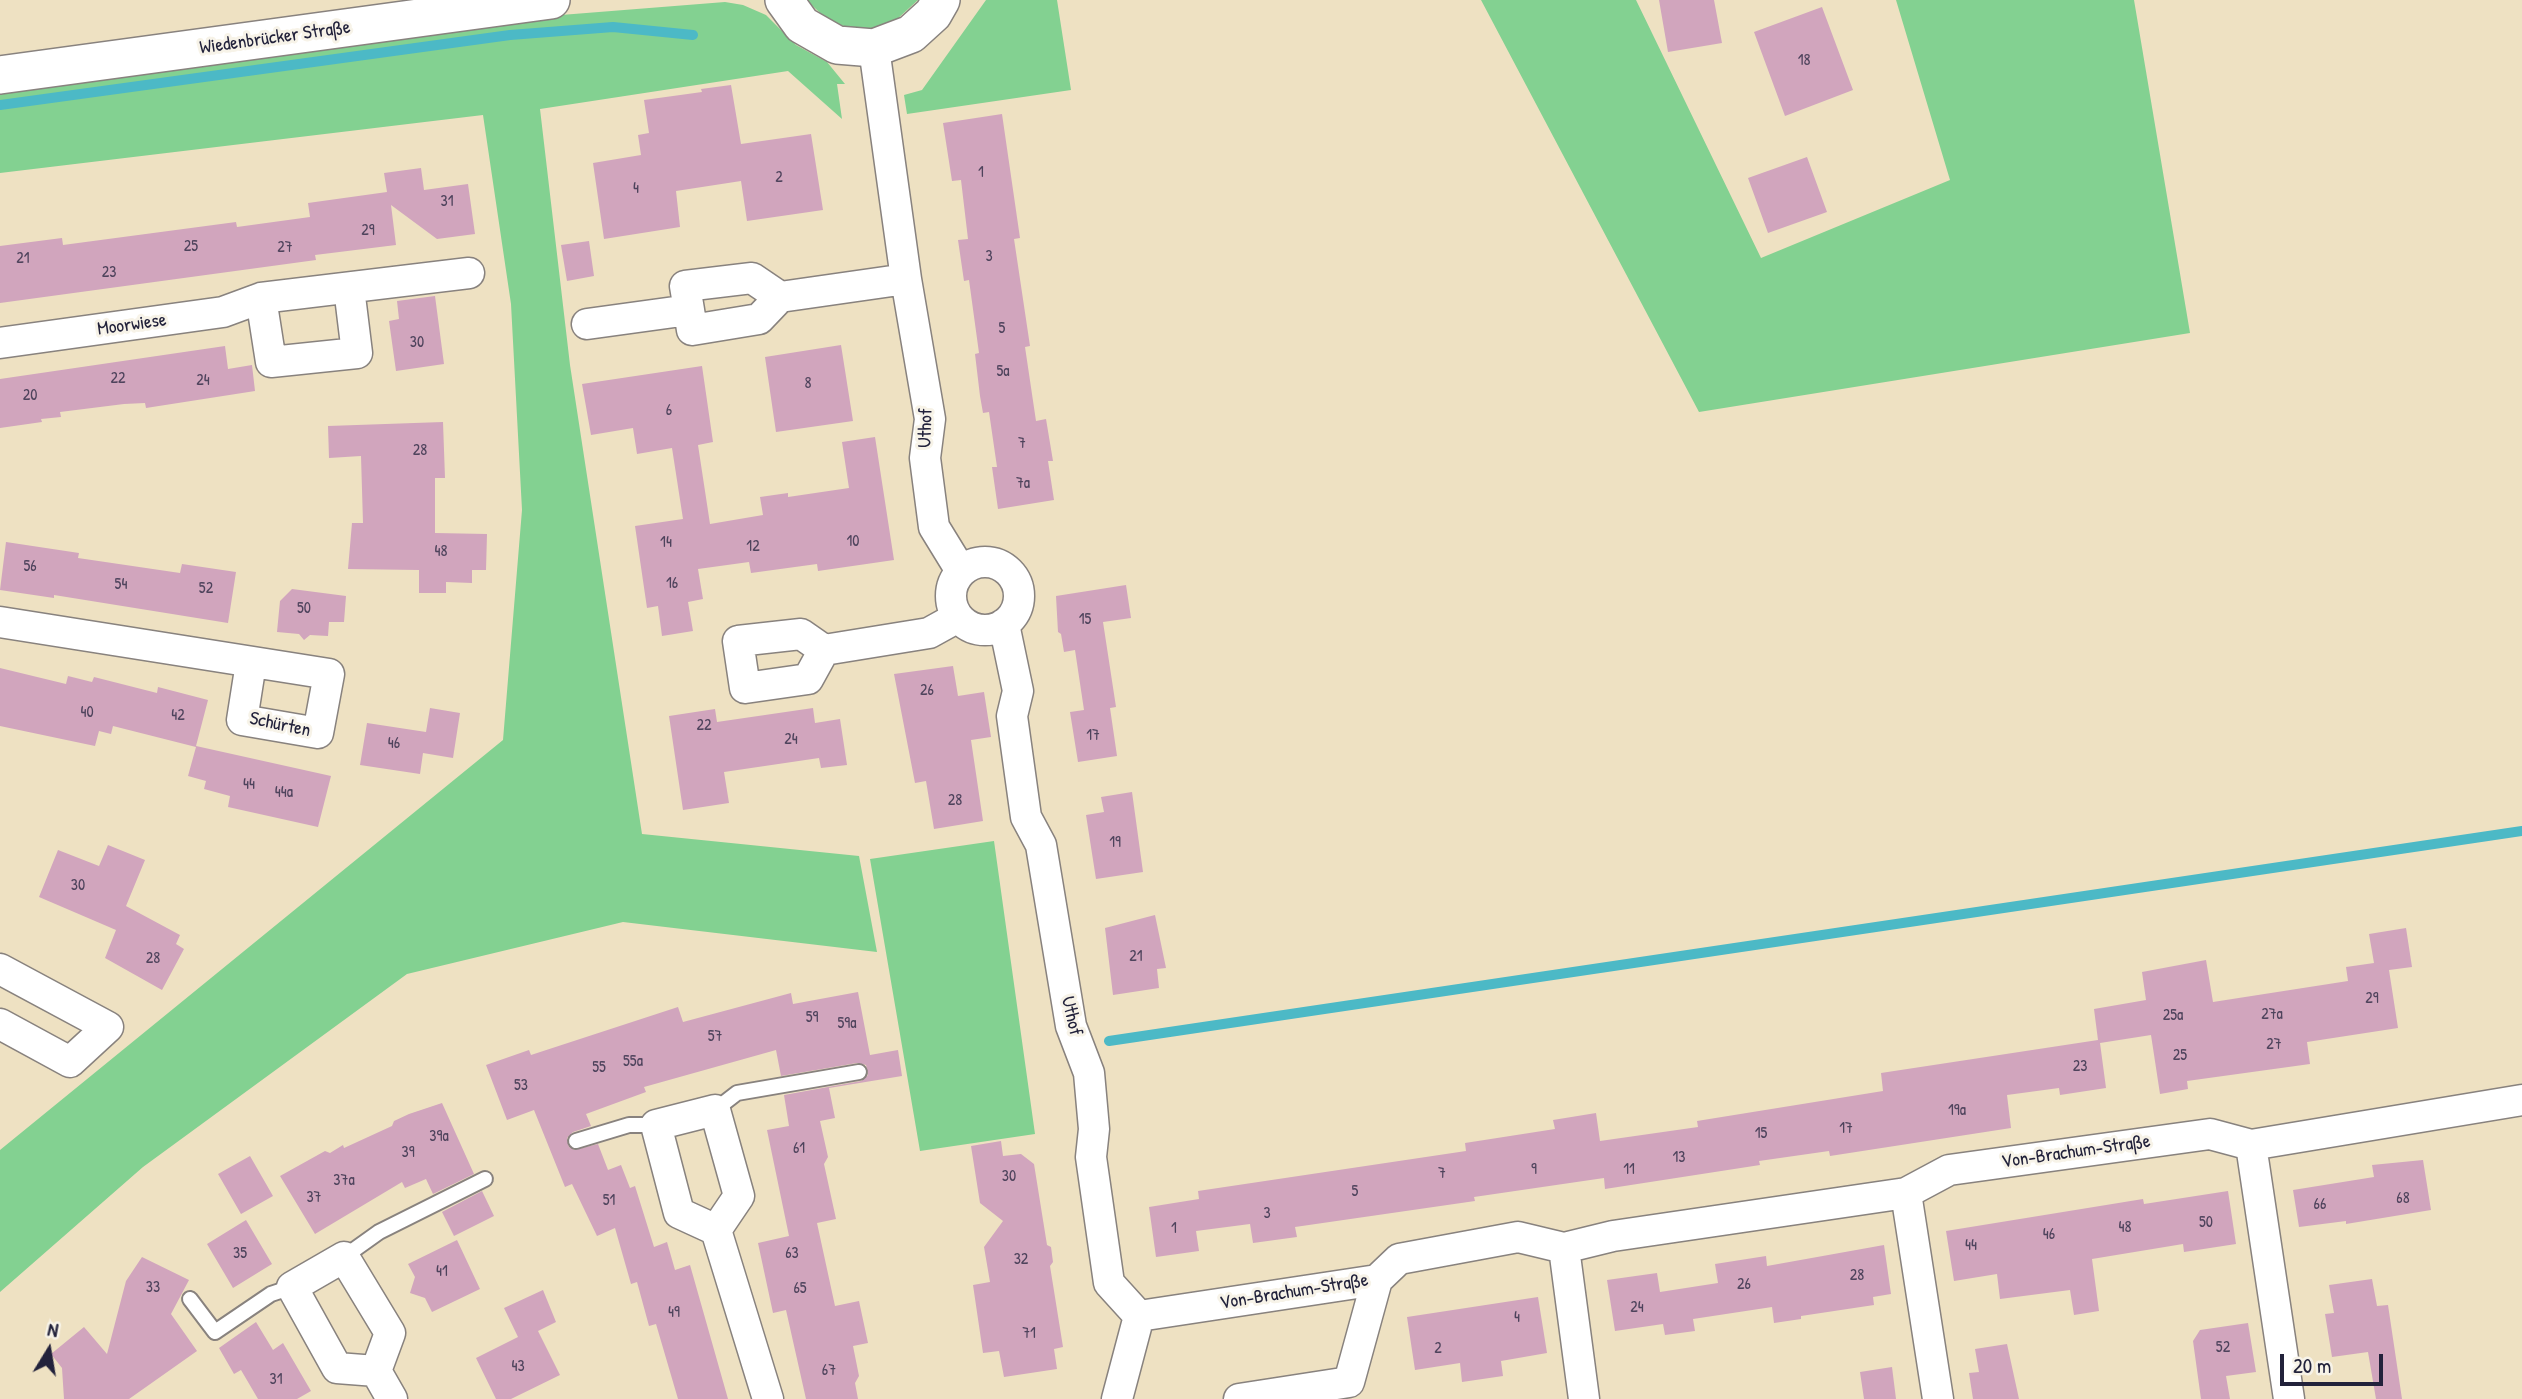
<!DOCTYPE html>
<html>
<head>
<meta charset="utf-8">
<style>
  body { margin:0 }
  #map { position:relative; width:2522px; height:1399px; overflow:hidden; background:#eee1c2; font-family:"Patrick Hand",sans-serif }
  canvas { display:block }
  .north { position:absolute; left:14px; top:1315px; width:70px; height:70px; -webkit-text-stroke:5px #f7f3e8; paint-order:stroke; rotate:11deg; font-size:19px; font-weight:700; line-height:28px; text-align:center; color:#22223b }
  .north::after { content:''; display:block; margin:auto; width:24px; height:32px; background:#22223b; clip-path:polygon(50% 0,100% 100%,50% 72%,0 100%) }
  .scale { position:absolute; left:2280px; top:1354px; width:103px; height:32px; box-sizing:border-box; border:4px solid #22223b; border-top:0; padding-left:9px; font-size:21px; line-height:24px; white-space:nowrap; color:#22223b; -webkit-text-stroke:5px #f7f3e8; paint-order:stroke }
</style>
</head>
<body>
<div id="map">
<canvas width="2522" height="1399"></canvas>
<div class="north">N</div>
<div class="scale">20 m</div>
</div>
<script>
const ctx = document.querySelector('canvas').getContext('2d');
ctx.lineJoin = 'round';
function fillPath(path, color) {
  ctx.fillStyle = color;
  ctx.fill(path, 'evenodd');
}
function shape(rows) {
  const path = new Path2D();
  for (const r of rows) {
    if (r.length === 3) {
      path.moveTo(r[0] + r[2], r[1]);
      path.arc(r[0], r[1], r[2], 0, 2 * Math.PI);
      continue;
    }
    path.moveTo(r[0], r[1]);
    for (let i = 2; i < r.length; i += 2) path.lineTo(r[i], r[i + 1]);
  }
  return path;
}
function trace(path, color, width, dash) {
  ctx.strokeStyle = color;
  ctx.lineWidth = width;
  ctx.lineCap = dash ? 'butt' : 'round';
  ctx.setLineDash(dash || []);
  ctx.stroke(path);
}
function label(font, color, halo, rows, align = 'center') {
  ctx.font = font + ' "Patrick Hand",sans-serif';
  ctx.lineWidth = 6;
  ctx.setLineDash([]);
  ctx.textBaseline = 'middle';
  ctx.strokeStyle = halo;
  ctx.fillStyle = color;
  for (const [text, x, y, turn = 0] of rows) {
    ctx.save();
    ctx.translate(x, y);
    ctx.rotate((+turn || 0) * Math.PI / 180);
    ctx.textAlign = isNaN(turn) ? turn : align;
    if (halo) ctx.strokeText(text, 0, 0);
    ctx.fillText(text, 0, 0);
    ctx.restore();
  }
}
fillPath(shape([
  [806,0,918,0,895,21,873,29,850,28,829,21],
  [986,0,1057,0,1071,90,907,114,904,95,922,90],
  [1481,0,1636,0,1761,258,1950,180,1896,0,2134,0,2190,333,1699,412],
  [725,2,743,5,766,15,796,45,827,62,845,84,837,84,842,119,788,71,540,109,570,365,642,834,859,856,877,952,623,922,407,974,143,1167,0,1292,0,1150,503,740,522,510,511,304,483,115,0,173,0,90,561,15],
  [994,841,1035,1134,920,1151,870,859]
]), '#83d191');
trace(shape([
  [0,105,510,35,613,27,693,35],
  [1109,1041,2522,831]
]), '#4cb9c6', 10);
fillPath(shape([
  [1659,0,1714,0,1722,43,1668,52],
  [1822,7,1853,90,1785,116,1754,32],
  [731,85,741,144,811,134,823,210,747,221,741,181,676,191,680,227,604,239,593,163,641,155,638,135,649,133,644,100,702,92,701,89],
  [1002,114,1020,238,1014,239,1030,346,1025,347,1036,421,1046,419,1053,461,1048,461,1054,500,998,509,992,467,997,467,989,412,983,413,980,396,975,354,979,353,969,280,964,281,958,240,968,239,961,180,952,181,943,123],
  [1807,157,1827,212,1768,233,1748,178],
  [421,168,424,190,468,184,475,234,437,239,391,205,396,245,315,255,316,260,0,303,0,246,62,238,63,245,236,222,237,227,310,217,308,203,387,192,384,173],
  [589,241,594,276,567,281,561,245],
  [435,296,444,364,396,371,389,321,399,319,397,301],
  [841,345,853,421,776,432,765,357],
  [225,346,228,369,252,365,255,391,146,408,145,403,124,404,60,412,61,417,41,419,42,422,0,428,0,379],
  [702,366,713,442,698,445,710,524,763,515,760,497,788,493,788,497,849,488,842,442,875,437,894,560,818,571,817,564,751,573,749,562,698,569,703,599,688,602,693,631,662,636,658,606,647,608,635,526,683,519,672,448,637,454,633,428,591,435,582,384],
  [443,422,445,478,435,478,435,533,487,534,486,570,472,570,472,583,446,582,446,593,419,593,419,570,348,569,352,523,363,523,361,456,329,458,328,426],
  [6,542,79,553,78,558,180,573,182,564,236,572,228,623,54,595,54,598,0,590],
  [1126,585,1131,618,1103,622,1116,707,1110,708,1117,756,1078,762,1070,712,1084,710,1075,650,1064,652,1061,634,1058,632,1056,596],
  [292,589,346,596,344,622,329,622,328,636,310,635,304,640,299,634,277,632,280,601],
  [953,666,958,696,984,692,991,737,971,740,983,821,934,829,926,781,915,783,894,674],
  [0,668,66,684,68,676,92,682,94,677,157,693,158,687,208,700,196,746,331,776,318,827,228,807,230,796,204,789,206,781,188,776,196,747,113,726,111,734,99,731,95,746,0,726],
  [430,708,460,713,453,758,423,753,420,774,360,765,367,723,426,732],
  [813,708,815,723,840,719,847,765,821,768,819,758,724,772,729,803,683,810,669,716,715,709,717,722],
  [1132,792,1143,872,1096,879,1086,815,1104,812,1101,797],
  [108,845,145,860,126,906,180,935,176,944,184,949,162,990,105,958,116,930,39,897,58,850,99,866],
  [1155,915,1166,968,1157,969,1159,988,1113,995,1105,928],
  [2406,928,2412,967,2389,970,2398,1028,2307,1042,2310,1064,2187,1081,2188,1089,2160,1094,2151,1035,2100,1043,2106,1088,2060,1095,2059,1088,2007,1095,2011,1128,1830,1156,1829,1151,1759,1161,1760,1165,1605,1189,1604,1178,1474,1197,1475,1201,1295,1227,1297,1237,1253,1243,1250,1224,1196,1231,1199,1251,1156,1257,1149,1207,1199,1199,1198,1191,1466,1151,1465,1143,1555,1129,1553,1120,1596,1113,1600,1141,1698,1127,1697,1121,1883,1091,1881,1073,2098,1040,2094,1009,2146,1000,2142,972,2206,960,2213,1002,2348,981,2346,967,2374,963,2369,934],
  [858,992,870,1055,898,1050,902,1076,829,1088,835,1118,820,1121,828,1157,824,1164,836,1219,817,1223,835,1306,859,1301,868,1343,853,1346,859,1376,855,1383,858,1399,806,1399,786,1310,773,1313,758,1243,789,1236,767,1130,789,1126,784,1095,861,1081,868,1075,866,1065,857,1063,781,1076,776,1050,644,1087,646,1092,586,1114,591,1126,573,1132,567,1138,569,1147,574,1150,598,1144,608,1170,621,1165,630,1188,635,1186,654,1247,667,1242,675,1270,690,1265,728,1399,678,1399,656,1324,649,1326,637,1282,631,1284,615,1228,597,1236,572,1184,565,1187,534,1110,507,1120,486,1065,529,1050,531,1055,678,1007,683,1022,791,993,793,1004],
  [442,1103,474,1174,433,1194,426,1179,405,1188,402,1182,315,1234,280,1176,325,1151,330,1153,343,1145,344,1148,392,1126,394,1121,409,1114],
  [1001,1141,1003,1156,1021,1154,1034,1164,1047,1245,1051,1247,1053,1262,1050,1266,1063,1347,1054,1349,1057,1369,1004,1377,999,1351,983,1353,973,1285,990,1282,984,1247,1003,1221,980,1203,971,1146],
  [250,1156,273,1196,241,1214,218,1174],
  [2423,1160,2431,1210,2346,1224,2346,1221,2299,1227,2293,1190,2374,1177,2372,1165],
  [482,1191,494,1216,454,1236,442,1212],
  [2228,1191,2236,1244,2184,1252,2183,1244,2092,1259,2099,1311,2074,1315,2070,1290,2000,1299,1997,1274,1954,1281,1946,1231,2143,1199,2144,1204],
  [246,1220,272,1264,233,1288,207,1244],
  [457,1240,480,1289,432,1312,425,1298,410,1293,415,1277,408,1264],
  [1884,1245,1891,1294,1873,1297,1874,1305,1801,1316,1801,1319,1774,1323,1772,1307,1693,1319,1695,1331,1665,1335,1663,1324,1615,1331,1607,1280,1657,1273,1660,1292,1718,1283,1715,1264,1766,1256,1767,1266],
  [142,1257,189,1280,171,1314,197,1351,129,1399,64,1399,62,1368,51,1354,84,1327,107,1354,126,1281],
  [2372,1279,2377,1306,2388,1305,2402,1399,2376,1399,2368,1352,2332,1357,2325,1314,2334,1313,2329,1285],
  [543,1290,556,1322,538,1331,560,1375,511,1399,496,1399,476,1358,518,1337,504,1308],
  [1538,1297,1547,1353,1501,1361,1503,1376,1462,1382,1460,1363,1415,1370,1407,1317],
  [256,1322,273,1350,283,1343,311,1391,297,1399,258,1399,241,1370,234,1374,219,1348],
  [2248,1323,2256,1372,2226,1376,2230,1399,2201,1399,2193,1341,2200,1330],
  [2007,1344,2019,1399,1973,1399,1969,1373,1979,1372,1975,1349],
  [1892,1367,1896,1399,1864,1399,1860,1372]
]), '#d1a5bd');
const service = shape([
  [715,1110,737,1093,859,1072],
  [576,1141,629,1125,656,1125],
  [344,1257,379,1232,485,1179],
  [190,1299,215,1332,271,1294,292,1287]
]);
const minor = shape([
  [874,48,906,279,930,419,925,458,934,527,961,571],
  [261,298,271,362,357,353,349,288],
  [689,310,692,330,759,319,780,297],
  [587,324,689,310,685,286,752,278,780,297,906,279],
  [0,343,223,312,261,298,469,273],
  [985,596,34],
  [0,622,329,674,318,733,242,720,251,663],
  [1004,624,1018,691,1012,716,1026,817,1041,845,1071,1026,1089,1073,1094,1129,1091,1157,1109,1283,1139,1316,1117,1399],
  [824,650,808,679,745,688,738,641,801,634,824,650,929,633,958,617],
  [0,969,108,1027,70,1062,0,1024],
  [2251,1145,2289,1399],
  [1906,1193,1938,1399],
  [716,1230,739,1196,715,1110,656,1125,679,1213,716,1230,768,1399],
  [1564,1248,1584,1399],
  [1139,1316,1377,1280,1399,1259,1518,1237,1564,1248,1613,1236,1906,1193,1949,1170,2210,1134,2251,1145,2522,1100],
  [376,1371,337,1368,292,1287,344,1257,390,1333,376,1371,392,1399],
  [1239,1399,1349,1382,1377,1280]
]);
const tertiary = shape([
  [784,0,802,25,837,45,874,48,911,34,933,14,941,0],
  [0,75,551,0]
]);
trace(service, '#88827e', 18);
trace(minor, '#88827e', 33);
trace(tertiary, '#88827e', 40);
trace(service, '#fff', 14);
trace(minor, '#fff', 30);
trace(tertiary, '#fff', 37);
label('16px', '#4e435c', null, [
  ["18",1804,61],
  ["1",981,173],
  ["2",779,178],
  ["4",636,189],
  ["31",447,202],
  ["29",368,231],
  ["25",191,247],
  ["27",285,248],
  ["3",989,257],
  ["21",23,259],
  ["23",109,273],
  ["5",1002,329],
  ["30",417,343],
  ["5a",1003,372],
  ["22",118,379],
  ["24",203,381],
  ["8",808,384],
  ["20",30,396],
  ["6",669,411],
  ["7",1022,444],
  ["28",420,451],
  ["7a",1023,484],
  ["10",853,542],
  ["14",666,543],
  ["12",753,547],
  ["48",441,552],
  ["56",30,567],
  ["16",672,584],
  ["54",121,585],
  ["52",206,589],
  ["50",304,609],
  ["15",1085,620],
  ["26",927,691],
  ["40",87,713],
  ["42",178,716],
  ["22",704,726],
  ["17",1093,736],
  ["24",791,740],
  ["46",394,744],
  ["44",249,785],
  ["44a",284,793],
  ["28",955,801],
  ["19",1115,843],
  ["30",78,886],
  ["21",1136,957],
  ["28",153,959],
  ["29",2372,999],
  ["27a",2272,1015],
  ["25a",2173,1016],
  ["59",812,1018],
  ["59a",847,1024],
  ["57",715,1037],
  ["27",2274,1045],
  ["25",2180,1056],
  ["55a",633,1062],
  ["23",2080,1067],
  ["55",599,1068],
  ["53",521,1086],
  ["19a",1957,1111],
  ["17",1846,1129],
  ["15",1761,1134],
  ["39a",439,1137],
  ["61",799,1149],
  ["39",408,1153],
  ["13",1679,1158],
  ["9",1534,1170],
  ["11",1629,1170],
  ["7",1442,1174],
  ["30",1009,1177],
  ["37a",344,1181],
  ["5",1355,1192],
  ["37",314,1198],
  ["68",2403,1199],
  ["51",609,1201],
  ["66",2320,1205],
  ["3",1267,1214],
  ["50",2206,1223],
  ["48",2125,1228],
  ["1",1174,1229],
  ["46",2049,1235],
  ["44",1971,1246],
  ["35",240,1254],
  ["63",792,1254],
  ["32",1021,1260],
  ["41",442,1272],
  ["28",1857,1276],
  ["26",1744,1285],
  ["33",153,1288],
  ["65",800,1289],
  ["24",1637,1308],
  ["49",674,1313],
  ["4",1517,1318],
  ["71",1029,1334],
  ["52",2223,1348],
  ["2",1438,1349],
  ["43",518,1367],
  ["67",829,1371],
  ["31",276,1380]
]);
label('19px', '#22223b', '#f7f3e8', [
  ["Wiedenbrücker Straße",275,38,-8],
  ["Moorwiese",132,325,-8],
  ["Uthof",926,428,-88],
  ["Schürten",280,725,12],
  ["Uthof",1071,1016,77],
  ["Von-Brachum-Straße",2076,1152,-8],
  ["Von-Brachum-Straße",1294,1292,-9]
]);
</script>
</body>
</html>
